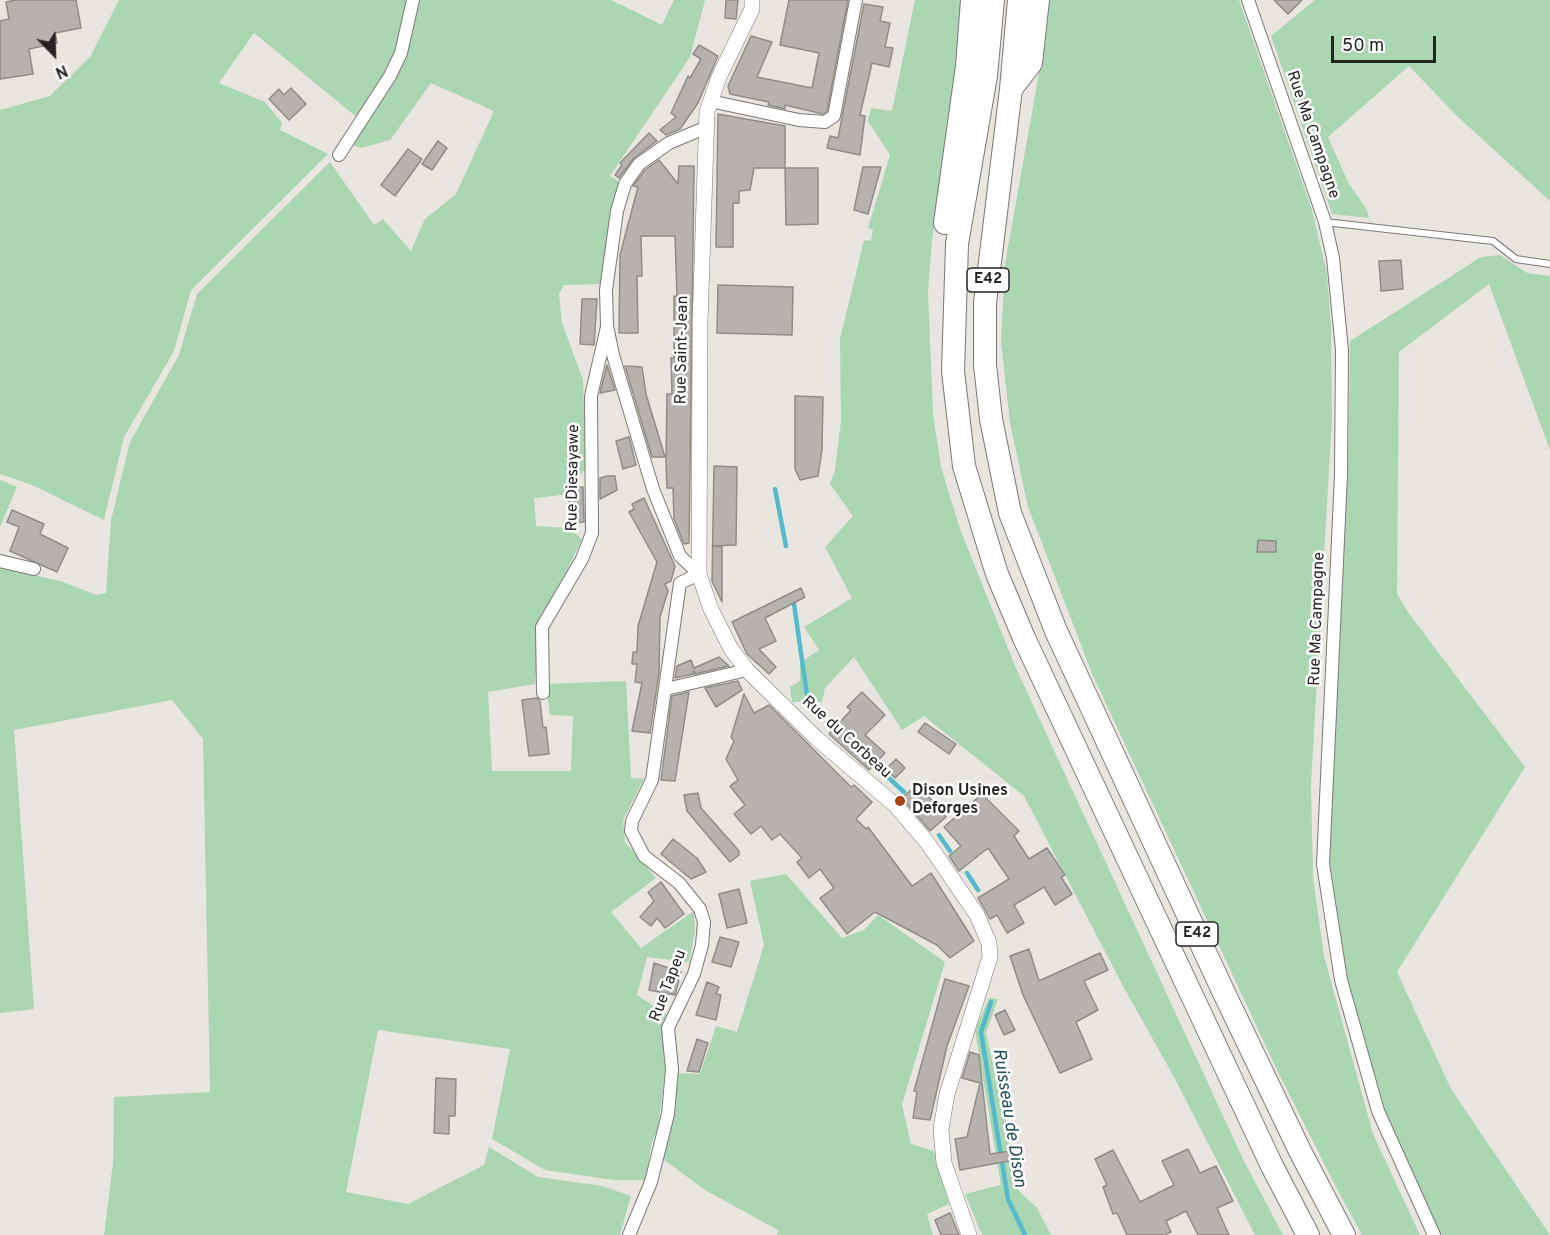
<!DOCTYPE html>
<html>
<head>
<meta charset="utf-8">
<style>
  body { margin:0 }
  #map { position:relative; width:1550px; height:1235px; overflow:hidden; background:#e9e5df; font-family:Overpass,sans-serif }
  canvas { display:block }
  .north { position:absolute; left:24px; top:24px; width:60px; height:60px; -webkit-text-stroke:4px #fff; paint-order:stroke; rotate:157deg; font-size:16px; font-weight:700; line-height:24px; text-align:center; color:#262422 }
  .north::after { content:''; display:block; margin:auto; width:21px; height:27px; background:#262422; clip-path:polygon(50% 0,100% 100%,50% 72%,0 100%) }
  .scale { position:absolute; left:1331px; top:36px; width:105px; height:27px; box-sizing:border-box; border:3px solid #262422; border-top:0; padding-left:8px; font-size:18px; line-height:21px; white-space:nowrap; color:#262422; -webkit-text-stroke:4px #fff; paint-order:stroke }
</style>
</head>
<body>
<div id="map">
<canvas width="1550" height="1235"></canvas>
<div class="north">N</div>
<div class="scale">50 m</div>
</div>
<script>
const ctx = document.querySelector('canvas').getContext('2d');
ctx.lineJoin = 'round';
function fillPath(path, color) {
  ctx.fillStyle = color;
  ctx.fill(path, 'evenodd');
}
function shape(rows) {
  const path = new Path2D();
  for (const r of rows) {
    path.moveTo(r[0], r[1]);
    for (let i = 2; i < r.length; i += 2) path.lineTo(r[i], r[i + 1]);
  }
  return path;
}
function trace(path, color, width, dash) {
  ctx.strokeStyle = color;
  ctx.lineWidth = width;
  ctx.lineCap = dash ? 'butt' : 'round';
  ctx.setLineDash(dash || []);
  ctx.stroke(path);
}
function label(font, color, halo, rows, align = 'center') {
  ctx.font = font + ' Overpass,sans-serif';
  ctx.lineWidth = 5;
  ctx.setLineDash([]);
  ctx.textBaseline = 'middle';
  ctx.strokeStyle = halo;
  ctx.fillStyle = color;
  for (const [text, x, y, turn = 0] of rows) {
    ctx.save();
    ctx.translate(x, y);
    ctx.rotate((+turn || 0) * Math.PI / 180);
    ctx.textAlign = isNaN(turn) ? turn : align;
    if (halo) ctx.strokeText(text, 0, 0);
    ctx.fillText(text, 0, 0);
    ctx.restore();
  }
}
fillPath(shape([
  [119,0,407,0,394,54,359,119,254,33,219,83,265,102,282,123,280,130,328,154,191,290,174,351,124,437,104,520,32,485,0,474,0,110,50,96,90,57],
  [420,0,611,0,662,25,674,0,705,0,690,57,610,176,621,183,611,210,602,284,564,285,559,294,562,323,583,380,586,468,562,495,534,498,536,526,569,528,582,539,539,629,535,684,488,692,492,771,571,771,573,716,550,715,546,684,626,681,631,778,644,779,623,820,625,842,656,878,611,912,641,948,694,911,695,931,689,962,647,957,637,995,669,1016,663,1030,665,1072,658,1128,651,1145,646,1180,614,1180,545,1170,492,1139,510,1049,378,1030,346,1192,408,1204,484,1165,489,1147,538,1177,602,1186,631,1196,620,1235,104,1235,113,1163,114,1097,210,1092,203,739,172,700,14,730,34,1009,0,1013,0,567,63,582,96,595,106,593,111,520,130,442,179,355,197,294,330,162,374,225,383,219,411,251,425,219,456,194,494,111,431,83,390,140,361,148,353,145,406,59],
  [915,0,960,0,961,26,947,157,932,240,928,291,933,414,941,467,960,529,1015,666,1243,1159,1283,1235,1255,1235,1174,1077,1123,986,1024,796,924,716,902,730,854,657,825,688,822,702,792,702,790,687,800,681,800,663,819,650,804,627,852,598,825,547,853,516,830,484,835,470,841,421,840,339,864,240,871,241,873,230,868,228,890,155,868,121,871,108,892,111],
  [1048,0,1239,0,1312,210,1327,274,1331,327,1332,417,1311,784,1313,878,1324,956,1373,1134,1420,1235,1362,1235,1336,1187,1277,1070,1093,676,1028,507,1010,423,1001,341,1005,264,1045,39],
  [1315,0,1550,0,1550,201,1457,116,1409,66,1328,137,1348,182,1366,208,1369,218,1332,214,1271,36],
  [1500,255,1527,273,1550,276,1550,450,1489,284,1399,352,1397,594,1410,615,1525,767,1397,972,1451,1089,1550,1235,1437,1235,1395,1143,1368,1064,1341,969,1329,853,1337,628,1348,471,1350,341,1481,257],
  [0,480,17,487,0,527],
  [786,874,842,938,864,930,878,915,945,962,902,1104,911,1144,934,1151,949,1204,927,1214,933,1235,777,1235,778,1230,705,1190,663,1159,677,1073,700,1074,716,1026,737,1032,764,945,750,881],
  [989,998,998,999,986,1033,1009,1135,1009,1159,1019,1191,1037,1208,1051,1235,982,1235,965,1194,1001,1185,975,1030]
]), '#aad6b2');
trace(shape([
  [775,489,786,546],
  [793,597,807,695],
  [879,769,904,792],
  [939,835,950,851],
  [967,873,978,890],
  [991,1002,981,1032,1008,1199,1025,1235]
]), '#55bacd', 4.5);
const building = shape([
  [16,0,76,0,81,28,55,33,57,43,29,49,33,74,0,79,0,21,9,19,6,2,16,0],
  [726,0,738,0,736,19,725,18,726,0],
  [789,0,848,0,827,111,823,114,785,105,785,109,768,105,769,102,730,94,728,86,751,36,772,42,757,77,812,88,819,53,780,45,789,0],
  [1274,0,1302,0,1288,14,1274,0],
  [864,4,883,7,880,21,890,23,885,47,893,48,889,67,872,63,860,115,865,116,860,155,827,148,830,136,838,138,864,4],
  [699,45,718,56,698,103,680,129,666,135,660,130,676,117,671,113,688,76,690,78,701,59,693,54,699,45],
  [291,88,306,104,289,120,269,99,279,89,284,95,291,88],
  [718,114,785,126,785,168,754,168,750,190,739,191,739,203,733,203,733,247,716,247,718,114],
  [649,133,657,141,634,158,619,178,615,175,622,165,620,163,649,133],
  [438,141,447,148,432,170,422,164,438,141],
  [408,149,422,159,395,196,381,185,408,149],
  [659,160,678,184,679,166,694,166,689,543,684,544,674,519,673,488,667,488,666,462,667,394,672,394,671,358,674,358,674,296,677,296,675,236,641,236,642,276,637,276,638,333,619,333,620,255,638,187,633,186,645,170,659,160],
  [863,167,881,167,868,214,854,210,863,167],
  [785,168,818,168,818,224,786,225,785,168],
  [1401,260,1403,289,1381,291,1379,261,1401,260],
  [718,285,793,287,792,335,717,333,718,285],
  [582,299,597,299,594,345,580,344,582,299],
  [607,365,615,390,600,393,607,365],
  [625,366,642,367,646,394,665,457,652,457,625,366],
  [795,396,823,397,822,450,818,476,800,480,795,469,795,396],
  [629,437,636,465,623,469,616,441,629,437],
  [714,466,737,467,736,545,713,546,722,547,722,602,712,581,714,466],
  [607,476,615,476,617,490,600,499,600,478,607,476],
  [575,487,583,487,584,522,570,523,569,497,576,497,575,487],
  [644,498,675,566,671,581,665,584,668,591,660,617,659,673,650,733,632,731,642,683,635,682,637,664,632,664,633,652,637,652,638,626,657,562,629,512,634,509,632,504,644,498],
  [12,510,44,524,40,534,68,548,57,572,10,551,19,527,7,522,12,510],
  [1258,540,1276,541,1276,552,1257,552,1258,540],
  [801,588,805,597,765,618,776,641,759,649,776,667,769,674,747,654,732,622,801,588],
  [719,657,729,666,695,674,694,671,693,674,675,678,677,666,691,660,694,668,719,657],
  [738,681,742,690,716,707,705,688,738,681],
  [689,692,675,781,661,780,672,696,689,692],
  [862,692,885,715,865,735,885,753,869,770,829,734,851,710,847,707,862,692],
  [744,694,754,713,769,705,851,787,854,785,872,802,856,819,866,829,868,827,912,886,931,873,974,941,950,958,937,945,875,912,847,934,820,898,834,888,820,869,809,878,797,862,802,858,780,834,772,840,761,826,751,834,734,814,745,805,730,786,738,780,726,759,734,741,731,737,744,694],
  [537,698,540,701,543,728,546,727,549,754,529,756,522,700,537,698],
  [925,723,956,744,949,754,918,732,925,723],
  [896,759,905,768,895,778,886,769,896,759],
  [918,784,946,817,930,831,902,798,918,784],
  [698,793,701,808,739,851,739,855,730,862,687,811,684,795,698,793],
  [982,794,1019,831,1014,836,1029,859,1047,848,1065,875,1061,877,1072,894,1055,905,1044,887,1014,905,1024,923,1007,933,997,915,990,919,978,898,1009,879,988,848,959,871,949,856,961,846,944,827,982,794],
  [673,839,697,858,706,872,691,879,661,854,673,839],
  [661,882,684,914,665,928,657,918,651,926,640,917,654,901,648,892,661,882],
  [739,889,747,923,727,928,719,894,739,889],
  [720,937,739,942,731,967,712,962,720,937],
  [1029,949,1039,981,1100,953,1108,970,1084,981,1098,1010,1076,1022,1092,1059,1060,1073,1023,995,1010,956,1029,949],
  [654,963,681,972,675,995,649,990,654,963],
  [945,979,969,986,947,1046,930,1120,913,1118,917,1092,914,1091,945,979],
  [707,982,719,987,716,994,721,995,716,1020,696,1015,707,982],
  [1005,1010,1015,1030,1004,1035,995,1015,1005,1010],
  [697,1039,708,1043,699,1072,687,1071,697,1039],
  [970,1052,979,1055,990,1154,1012,1151,1014,1160,960,1170,955,1139,967,1137,980,1083,962,1078,970,1052],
  [436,1078,456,1079,455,1116,449,1116,449,1134,434,1133,436,1078],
  [1188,1149,1200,1173,1216,1166,1233,1201,1217,1208,1229,1235,1198,1235,1186,1211,1166,1221,1171,1232,1164,1235,1127,1235,1117,1213,1113,1214,1103,1187,1107,1185,1095,1159,1113,1150,1140,1202,1174,1185,1162,1161,1188,1149],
  [950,1213,959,1235,941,1235,935,1220,950,1213]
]);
fillPath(building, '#b6b2ad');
trace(building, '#908d87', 1.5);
const service = shape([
  [1325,222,1493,241,1516,259,1550,264]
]);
const minor = shape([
  [1248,0,1325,222,1333,258,1342,350,1341,475,1323,864,1341,980,1378,1111,1434,1235],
  [710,101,799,120,825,122,834,116,856,0],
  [339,155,390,76,401,53,413,0],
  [0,561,34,569],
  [666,689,747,670],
  [543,693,542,627,582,559,592,533,591,396,607,327],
  [629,1235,651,1182,668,1114,672,1069,668,1028,694,974,702,945,704,922,700,909,679,883,644,856,631,831,632,821,652,780,680,583,699,574,680,556,653,489,613,355,607,326,606,290,617,211,625,184,639,164,669,143,707,127]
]);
const tertiary = shape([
  [752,0,752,9,719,77,707,112,700,323,699,574,710,607,731,649,747,670,816,738,895,805,927,842,977,915,989,943,990,957,947,1094,941,1129,944,1163,969,1235]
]);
const motorway = shape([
  [993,0,986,76,957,244,953,371,964,466,997,574,1024,638,1272,1166,1308,1235],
  [1019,0,1011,89,985,303,985,365,991,419,1010,513,1056,631,1224,993,1300,1151,1344,1235],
  [1011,89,1031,63,1038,0],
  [945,223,967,66,972,0]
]);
trace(service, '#7c7873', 8);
trace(minor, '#7c7873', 14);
trace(tertiary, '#7c7873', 16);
trace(motorway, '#7c7873', 24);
trace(service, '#fff', 6);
trace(minor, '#fff', 12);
trace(tertiary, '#fff', 15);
trace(motorway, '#fff', 22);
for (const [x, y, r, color] of [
  [900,801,6,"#a74214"]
]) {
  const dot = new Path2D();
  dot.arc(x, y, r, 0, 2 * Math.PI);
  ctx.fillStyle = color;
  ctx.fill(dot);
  trace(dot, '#fff', 2);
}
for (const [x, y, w] of [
  [988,280,42],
  [1197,934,42]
]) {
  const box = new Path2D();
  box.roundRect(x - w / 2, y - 12, w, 24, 4.5);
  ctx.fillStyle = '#fff';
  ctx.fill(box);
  trace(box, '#262422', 1.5);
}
label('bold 15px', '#262422', null, [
  ["E42",988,280],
  ["E42",1197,934]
]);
label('16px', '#262422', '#fff', [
  ["Rue Ma Campagne",1312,135,71],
  ["Rue Saint-Jean",683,350,-89],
  ["Rue Diesayawe",574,478,-89],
  ["Rue Ma Campagne",1318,619,-88],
  ["Rue du Corbeau",846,738,42],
  ["Rue Tapeu",669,986,-69]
]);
label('bold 16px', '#262422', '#fff', [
  ["Dison Usines",912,792],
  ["Deforges",912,810]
], 'left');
label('italic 18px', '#204d56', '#fff', [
  ["Ruisseau de Dison",1008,1118,81]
]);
</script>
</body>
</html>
